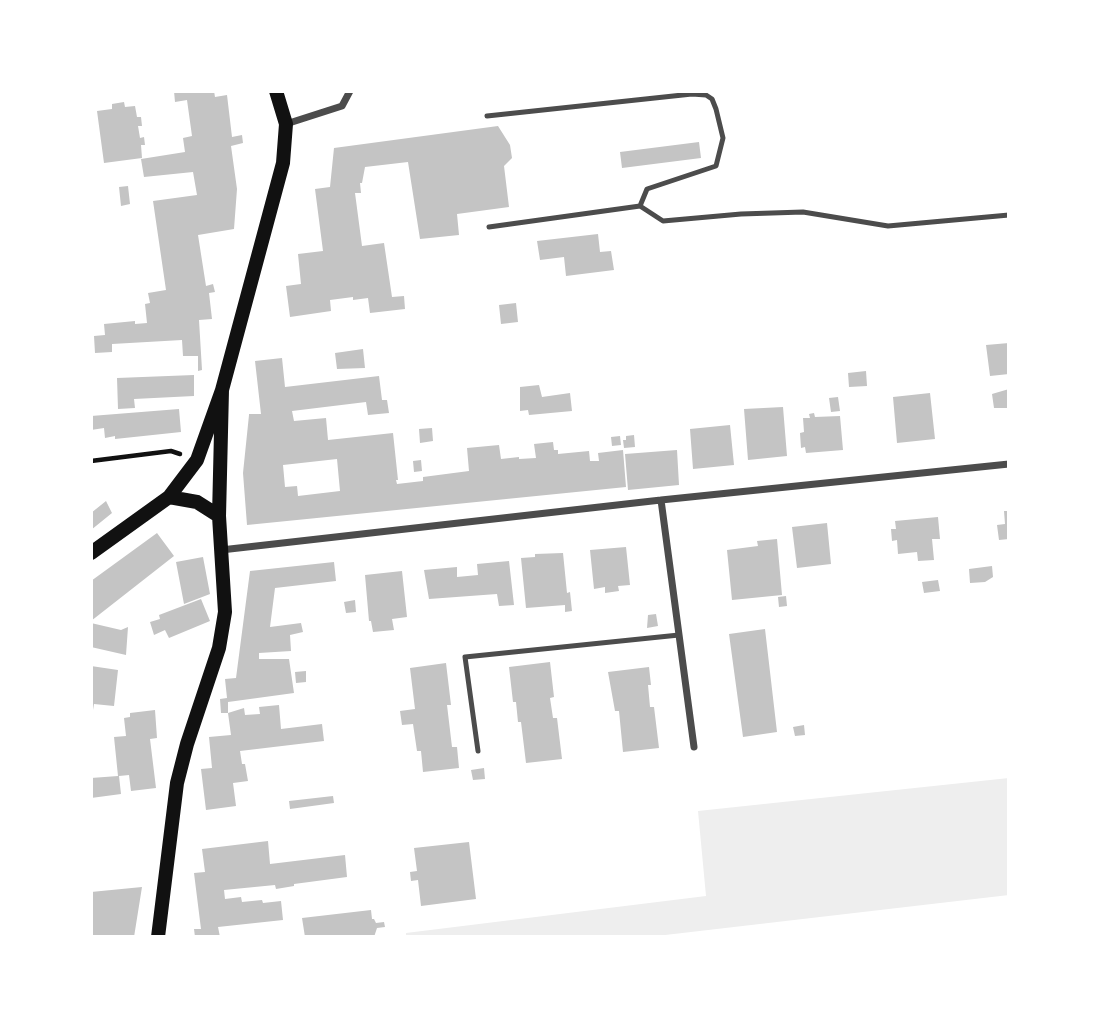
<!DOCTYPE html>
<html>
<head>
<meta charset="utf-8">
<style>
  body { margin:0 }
  #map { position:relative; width:1100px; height:1028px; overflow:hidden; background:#fff; font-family:"Golos Text",sans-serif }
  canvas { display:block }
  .frame { position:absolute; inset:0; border:93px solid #fff; pointer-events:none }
</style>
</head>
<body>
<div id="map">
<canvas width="1100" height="1028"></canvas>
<div class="frame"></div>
</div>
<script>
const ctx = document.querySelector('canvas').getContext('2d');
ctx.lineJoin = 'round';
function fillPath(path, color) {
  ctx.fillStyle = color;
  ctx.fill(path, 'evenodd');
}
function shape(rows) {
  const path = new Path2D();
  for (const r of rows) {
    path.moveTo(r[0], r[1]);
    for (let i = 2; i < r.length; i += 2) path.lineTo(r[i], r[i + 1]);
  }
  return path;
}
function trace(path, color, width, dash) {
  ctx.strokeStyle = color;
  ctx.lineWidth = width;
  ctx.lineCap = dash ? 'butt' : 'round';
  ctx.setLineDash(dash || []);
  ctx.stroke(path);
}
fillPath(shape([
  [1009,778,1009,895,648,937,406,937,406,933,706,896,698,811]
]), '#eee');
fillPath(shape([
  [174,91,214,91,215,97,227,95,232,137,242,135,243,143,231,146,237,189,234,229,198,235,206,286,213,284,215,292,209,293,212,319,199,320,202,370,198,371,198,356,183,356,182,340,112,344,112,352,95,353,94,336,105,335,104,324,135,321,135,324,147,323,145,304,150,303,148,293,166,290,153,201,197,195,193,172,144,177,141,159,185,152,183,138,192,136,187,100,175,102],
  [124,102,125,107,135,106,137,117,141,117,142,126,138,126,140,138,144,137,145,145,141,145,142,158,104,163,97,111,112,109,112,104],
  [498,126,510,145,512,158,504,166,509,207,457,214,459,235,420,239,408,162,365,167,362,183,360,183,361,193,355,193,362,246,384,243,392,297,404,296,405,309,370,313,368,298,353,300,353,297,330,300,331,311,290,317,286,286,301,284,298,254,323,251,315,189,330,187,334,148],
  [699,142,701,158,622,168,620,152],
  [128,186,130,204,121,206,119,187],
  [598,234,600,252,611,251,614,270,566,276,564,257,540,260,537,241],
  [516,303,518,322,501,324,499,305],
  [1009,343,1009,374,990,376,986,345],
  [363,349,365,368,337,369,335,353],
  [282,358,285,387,379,376,382,400,387,400,389,413,368,415,366,402,292,411,294,421,326,418,328,440,393,433,398,480,396,480,397,484,423,481,423,477,469,471,467,448,499,445,501,459,519,457,519,459,536,458,534,444,553,442,554,450,558,450,558,454,589,451,590,461,599,461,598,453,623,450,626,487,247,525,243,473,249,415,249,414,261,414,255,361],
  [337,459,340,491,298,496,297,486,285,487,283,465],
  [866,371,867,386,849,387,848,373],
  [194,375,194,396,134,399,135,408,118,409,117,378],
  [539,385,542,397,570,393,572,411,529,415,528,410,520,411,520,387],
  [1009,389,1009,408,994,408,992,394],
  [930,393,935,439,897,443,893,397],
  [838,397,840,411,831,412,829,398],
  [783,407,787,456,748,460,744,409],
  [179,409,181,432,115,439,115,436,105,438,104,428,91,430,91,416],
  [814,413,815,417,840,416,843,450,806,453,805,447,801,448,800,433,804,432,803,418,810,418,809,414],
  [730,425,734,465,693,469,690,429],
  [432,428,433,441,420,443,419,429],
  [634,435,635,447,624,448,623,440,626,440,626,436],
  [620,436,621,445,612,446,611,437],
  [677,450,679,485,628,490,625,454],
  [421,460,422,471,414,472,413,461],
  [106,501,112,513,91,530,91,513],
  [1004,511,1009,511,1009,539,999,540,997,525,1005,524],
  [938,517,940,539,932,539,934,560,918,561,917,552,898,554,897,540,892,541,891,529,896,529,895,521],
  [827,523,831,564,797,568,792,527],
  [157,533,174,556,91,621,91,581],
  [777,539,782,595,732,600,727,550,758,546,757,541],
  [626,547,630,585,618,586,619,591,605,593,605,587,594,589,590,550],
  [563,553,567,593,570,592,572,611,565,612,565,605,526,608,521,558,535,557,535,554],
  [203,557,210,594,184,604,176,562],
  [509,561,514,605,499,606,497,594,429,599,424,570,457,567,457,577,478,575,477,564],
  [334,562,336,581,275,588,270,627,301,623,303,632,290,635,291,651,259,653,259,659,289,659,294,693,228,702,228,713,221,713,220,699,227,698,225,679,236,678,250,571],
  [992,566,993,577,985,582,970,583,969,569],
  [402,571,407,617,392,619,394,630,373,632,371,621,369,621,365,575],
  [938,580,940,591,924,593,922,582],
  [786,596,787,606,779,607,778,597],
  [201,599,210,621,169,638,165,630,154,635,150,622,160,619,159,615],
  [355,600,356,612,346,613,344,602],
  [656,614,658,626,647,628,648,615],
  [91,623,121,630,128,627,126,655,91,647],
  [765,629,777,732,743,737,729,634],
  [550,662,554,697,550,698,553,718,557,718,562,759,526,763,521,722,518,722,516,702,513,702,509,667],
  [446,663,451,705,447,705,452,747,457,747,459,768,423,772,421,751,417,751,413,724,402,725,400,711,415,709,410,668],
  [91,666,118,670,114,706,94,704,93,710,91,710],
  [649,667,651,685,648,685,650,707,654,707,659,748,623,752,619,711,615,711,608,672],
  [306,671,306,682,296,683,295,672],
  [279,705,281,729,322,724,324,741,240,751,242,764,245,764,248,781,233,783,236,806,206,810,201,769,212,768,209,737,231,735,228,713,244,708,245,715,260,714,259,707],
  [155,710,157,738,150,739,156,788,131,791,129,775,119,776,121,794,91,798,91,778,118,776,114,737,126,736,124,718,130,717,130,713],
  [804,725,805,735,795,736,793,727],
  [484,768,485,779,473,780,471,770],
  [333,796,334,803,290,809,289,801],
  [268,841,270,864,345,855,347,877,294,884,294,886,276,889,275,885,224,890,225,899,241,897,242,902,262,900,263,903,281,901,283,920,218,927,220,937,195,937,194,929,201,929,194,873,205,872,202,849],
  [469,842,476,899,421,906,418,880,411,881,410,872,417,871,414,848],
  [142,887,134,937,91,937,91,892],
  [371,910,372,919,374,919,376,923,384,922,385,927,377,928,374,937,305,937,302,918]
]), '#c4c4c4');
trace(shape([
  [91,461,171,451,180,454]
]), '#111', 4.5);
trace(shape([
  [487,116,692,94,706,95,712,99,716,109,723,138,716,166,647,189,640,206],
  [489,227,640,206,663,221,741,214,803,212,888,226,1009,215],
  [478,751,465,657,679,635]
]), '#4c4c4c', 5);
trace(shape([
  [286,124,342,106,350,91],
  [661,500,694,747],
  [221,550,661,500,1009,464]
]), '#4c4c4c', 7);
trace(shape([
  [169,497,197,502,219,516],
  [91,553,169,497,197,460,222,390,283,163,286,124,276,91],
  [158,937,177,783,187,744,219,648,225,612,219,516,222,390]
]), '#111', 14);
</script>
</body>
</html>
